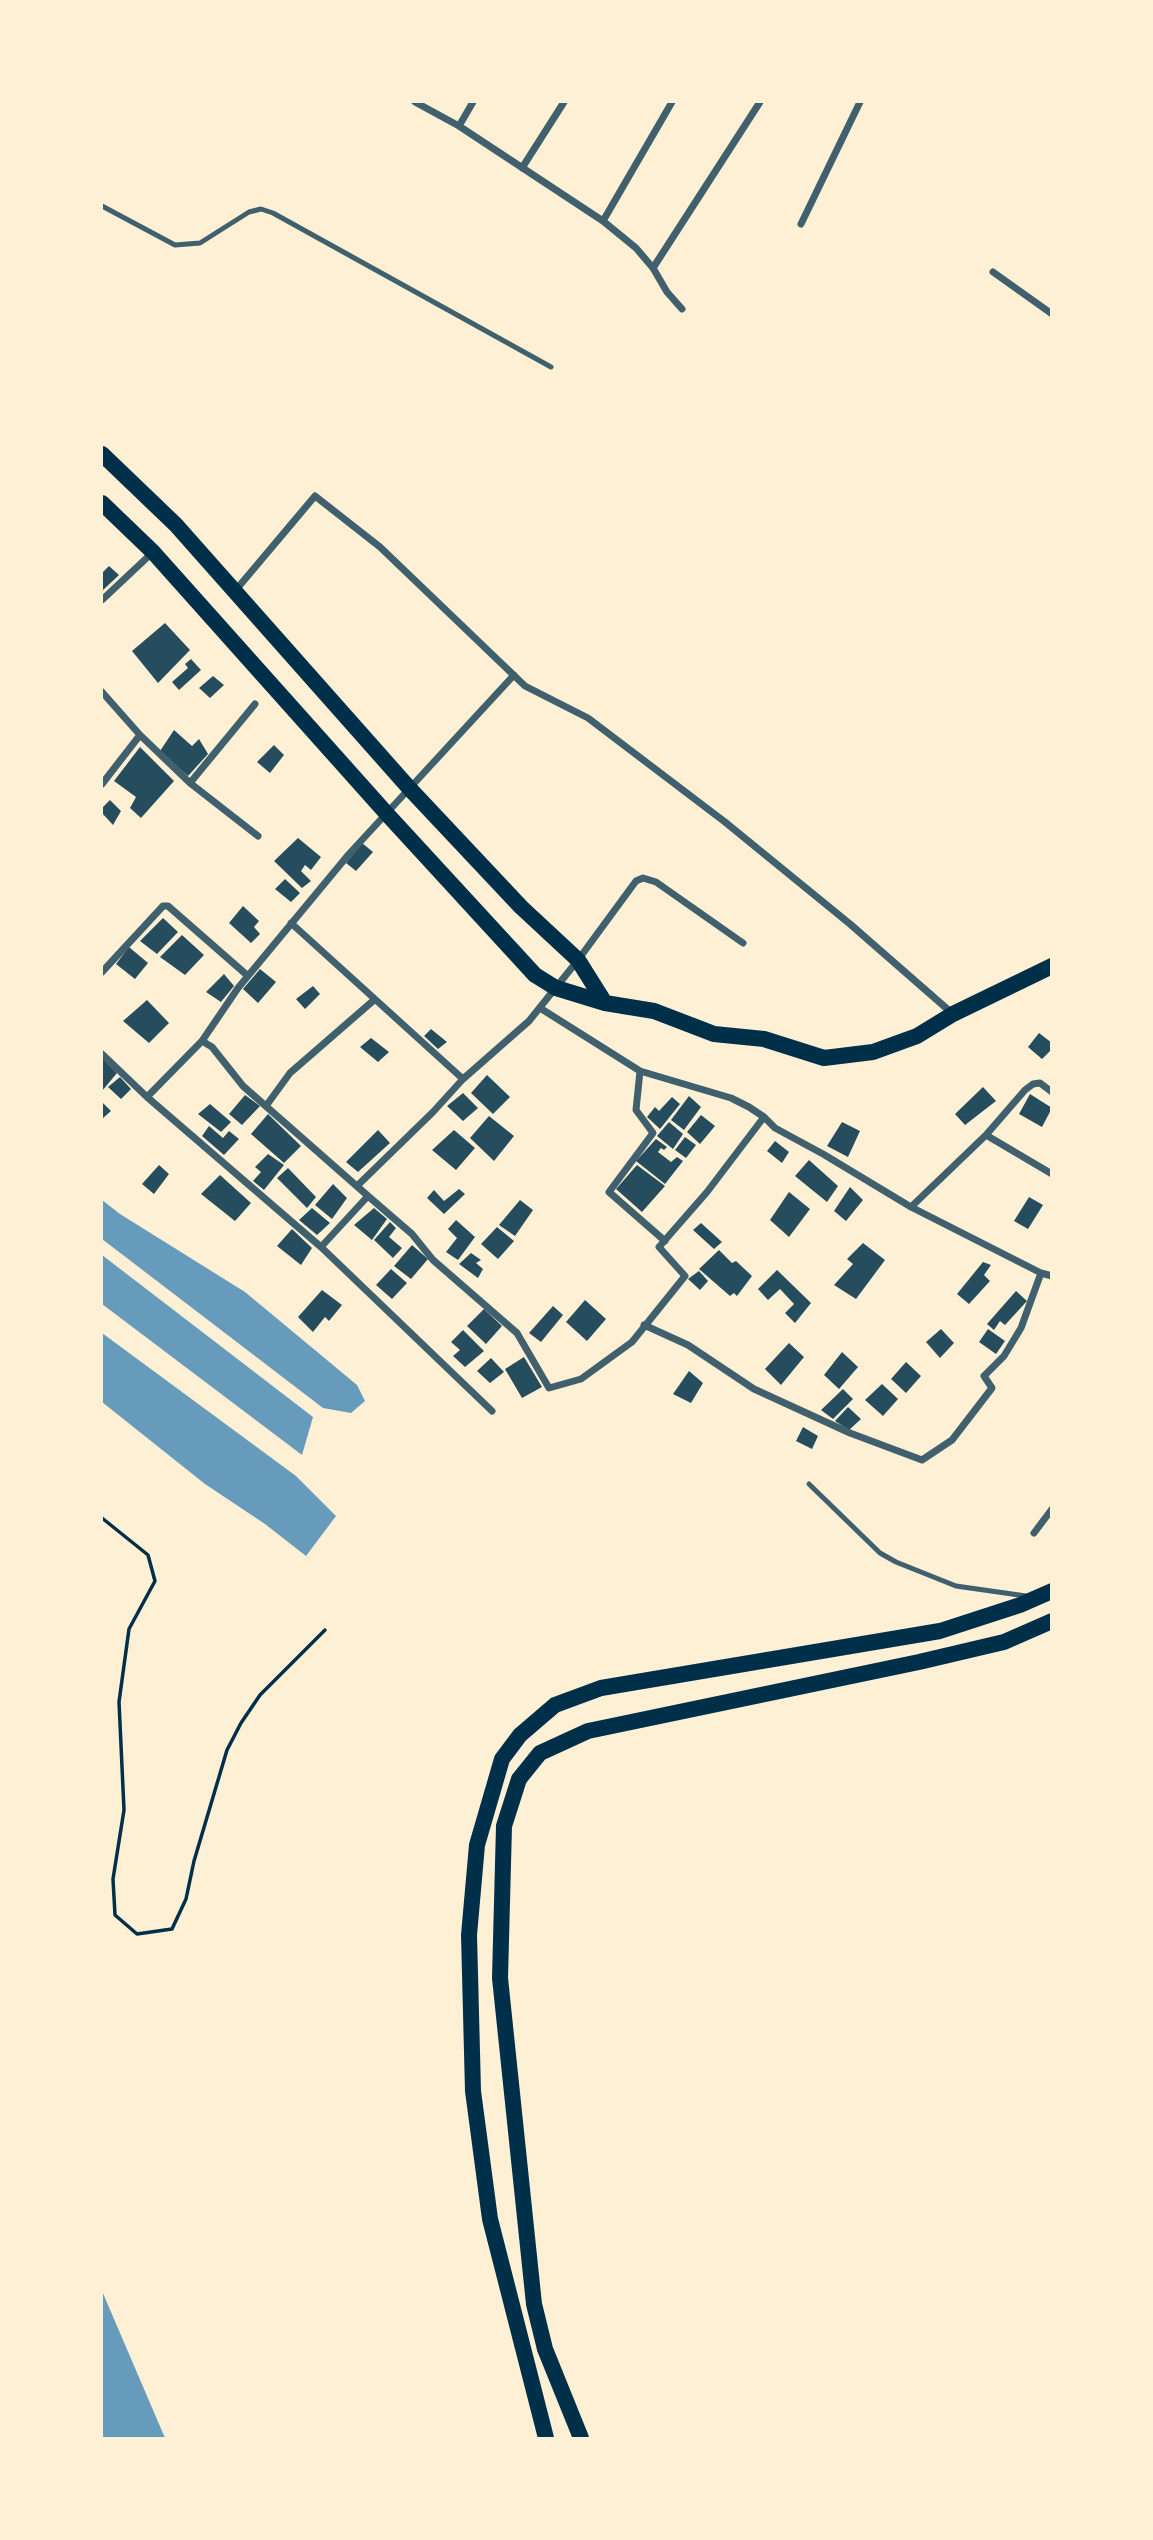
<!DOCTYPE html>
<html>
<head>
<meta charset="utf-8">
<style>
  body { margin:0 }
  #map { position:relative; width:1153px; height:2540px; overflow:hidden; background:#fdf0d5; font-family:Overpass,sans-serif }
  canvas { display:block }
  .frame { position:absolute; inset:0; border:103px solid #fdf0d5; pointer-events:none }
</style>
</head>
<body>
<div id="map">
<canvas width="1153" height="2540"></canvas>
<div class="frame"></div>
</div>
<script>
const ctx = document.querySelector('canvas').getContext('2d');
ctx.lineJoin = 'round';
function fillPath(path, color) {
  ctx.fillStyle = color;
  ctx.fill(path, 'evenodd');
}
function shape(rows) {
  const path = new Path2D();
  for (const r of rows) {
    path.moveTo(r[0], r[1]);
    for (let i = 2; i < r.length; i += 2) path.lineTo(r[i], r[i + 1]);
  }
  return path;
}
function trace(path, color, width, dash) {
  ctx.strokeStyle = color;
  ctx.lineWidth = width;
  ctx.lineCap = dash ? 'butt' : 'round';
  ctx.setLineDash(dash || []);
  ctx.stroke(path);
}
fillPath(shape([
  [102,1200,120,1214,245,1292,357,1385,365,1401,351,1413,323,1408,102,1239],
  [102,1255,313,1417,302,1455,102,1304],
  [102,1333,296,1476,336,1516,306,1556,265,1524,205,1484,102,1402],
  [102,2291,165,2438,102,2438]
]), '#669bbc');
fillPath(shape([
  [109,566,119,575,102,591,102,573],
  [165,623,190,650,158,683,132,651],
  [191,659,201,670,179,690,172,682,188,668,185,664],
  [213,676,224,685,210,698,199,688],
  [174,730,192,746,199,739,208,754,188,776,160,751],
  [274,745,284,755,270,773,257,762],
  [140,747,174,781,141,818,130,808,136,797,114,781],
  [110,800,121,811,113,825,102,813,102,808],
  [298,838,321,857,311,870,305,865,301,871,311,881,302,888,274,861],
  [362,843,373,852,356,871,346,863],
  [285,879,300,893,291,902,275,889],
  [243,906,259,921,254,927,260,934,251,943,229,923],
  [163,918,178,932,157,954,140,941],
  [182,935,204,955,185,975,160,957],
  [129,947,148,963,135,979,116,964],
  [260,969,276,982,258,1003,243,989],
  [224,974,234,986,221,1002,206,992],
  [313,986,320,994,305,1009,296,999],
  [147,1000,169,1023,149,1043,123,1021],
  [431,1029,447,1042,438,1049,424,1036],
  [1039,1033,1052,1043,1052,1049,1042,1059,1028,1047],
  [371,1038,389,1052,378,1062,360,1047],
  [102,1058,117,1073,102,1091],
  [487,1075,510,1097,493,1114,471,1093],
  [120,1077,131,1089,121,1099,108,1087],
  [983,1087,996,1101,965,1125,955,1114],
  [463,1093,478,1108,463,1121,447,1106],
  [1030,1094,1052,1108,1042,1127,1019,1114],
  [245,1095,260,1106,242,1125,229,1114],
  [689,1096,701,1107,684,1130,671,1120],
  [672,1097,680,1104,660,1129,647,1117,655,1107,659,1111],
  [102,1102,111,1111,102,1119],
  [210,1104,231,1122,221,1132,198,1114],
  [268,1114,301,1146,284,1163,251,1134],
  [701,1115,715,1126,700,1144,687,1132],
  [489,1116,514,1136,494,1161,470,1138],
  [669,1122,683,1134,673,1149,657,1136],
  [842,1122,860,1131,848,1157,827,1146],
  [209,1126,223,1138,229,1131,239,1139,224,1155,202,1136],
  [378,1130,390,1143,358,1172,346,1162],
  [454,1130,475,1148,456,1170,432,1150],
  [685,1137,696,1145,686,1158,675,1150],
  [656,1139,667,1147,664,1150,661,1148,658,1152,671,1162,677,1157,683,1161,665,1184,636,1161],
  [775,1141,789,1152,782,1163,767,1151],
  [268,1154,284,1165,264,1190,253,1181,261,1172,255,1167],
  [809,1160,838,1186,827,1202,795,1176],
  [159,1165,169,1174,154,1194,142,1184],
  [637,1165,665,1186,642,1212,616,1189],
  [288,1168,316,1197,307,1208,277,1178],
  [220,1175,251,1203,235,1221,201,1194],
  [333,1184,347,1198,332,1219,315,1205],
  [850,1187,863,1200,846,1221,834,1211],
  [459,1189,465,1194,444,1214,427,1198,434,1190,444,1201],
  [789,1192,810,1209,789,1237,770,1220],
  [1029,1197,1043,1205,1028,1229,1014,1221],
  [520,1200,533,1210,515,1236,499,1225],
  [312,1208,330,1223,317,1235,299,1220],
  [374,1208,387,1219,372,1240,354,1225],
  [456,1220,475,1237,458,1260,446,1252,457,1238,448,1229],
  [390,1222,396,1228,389,1237,402,1248,393,1258,374,1240],
  [701,1223,722,1242,714,1249,693,1230],
  [497,1227,514,1241,498,1259,481,1244],
  [292,1229,312,1248,301,1265,277,1246],
  [863,1243,885,1260,856,1299,834,1285,853,1264,847,1259],
  [412,1245,428,1259,411,1279,394,1266],
  [719,1250,732,1263,736,1261,752,1276,737,1296,734,1293,730,1296,699,1269],
  [471,1253,481,1260,476,1263,483,1269,478,1278,459,1264],
  [983,1262,991,1265,984,1275,990,1281,969,1304,957,1294],
  [391,1269,407,1283,392,1299,376,1285],
  [777,1270,811,1303,795,1323,785,1313,794,1304,780,1289,768,1300,758,1289],
  [699,1271,708,1281,700,1290,688,1279],
  [322,1290,342,1305,329,1321,325,1317,313,1332,298,1317],
  [1016,1291,1027,1301,1005,1325,1000,1321,994,1330,987,1324],
  [585,1300,606,1319,587,1341,566,1322],
  [553,1306,563,1315,541,1342,529,1333],
  [484,1309,502,1326,486,1344,467,1326],
  [941,1329,954,1343,940,1358,926,1342],
  [988,1329,1005,1341,996,1354,979,1342],
  [463,1330,484,1351,465,1367,453,1356,460,1350,451,1342],
  [789,1343,804,1357,781,1385,765,1369],
  [842,1352,858,1367,839,1389,824,1375],
  [524,1357,542,1387,522,1398,505,1369],
  [491,1358,504,1372,490,1383,477,1371],
  [906,1362,921,1376,906,1393,891,1379],
  [689,1371,703,1383,691,1403,673,1394],
  [882,1384,898,1399,883,1416,865,1400],
  [843,1389,853,1399,833,1419,821,1410],
  [848,1407,861,1419,849,1430,835,1421],
  [803,1427,818,1436,812,1449,796,1441]
]), '#264d5e');
trace(shape([
  [102,1518,148,1555,155,1581,129,1629,119,1702,124,1810,113,1879,115,1915,137,1934,172,1929,186,1899,194,1861,227,1750,241,1723,260,1695,325,1630]
]), '#003049', 3.5);
trace(shape([
  [102,206,175,245,200,243,249,212,261,209,273,213,551,367],
  [809,1484,880,1553,896,1562,956,1586,1026,1596]
]), '#3f606c', 5);
trace(shape([
  [415,102,459,126,603,221,636,248,653,268,667,292,682,309],
  [459,126,473,102],
  [522,168,564,102],
  [603,221,672,102],
  [801,224,860,102],
  [653,268,760,102],
  [993,272,1052,314],
  [235,591,315,496,380,547,525,686,588,718,725,822,850,924,953,1014],
  [102,600,153,552],
  [102,692,140,735,190,783,258,836],
  [190,783,255,704],
  [102,784,140,735],
  [291,923,463,1079],
  [102,972,163,906,168,906,248,976],
  [540,1008,640,1071,731,1098,749,1107,764,1117,775,1128,823,1154,911,1207,1041,1273,1052,1276],
  [102,1054,147,1097,202,1041],
  [640,1071,636,1110,653,1133,609,1192,665,1241],
  [147,1097,321,1247,492,1411],
  [266,1106,290,1073,374,1000],
  [986,1135,1052,1174],
  [357,1186,433,1112,463,1079,529,1021,578,960,636,881,643,878,656,882,743,943],
  [368,1196,412,1234,433,1260,517,1333,549,1388,581,1379,632,1342,685,1276,659,1247,707,1192,764,1117],
  [911,1207,986,1135,1025,1090,1033,1084,1040,1083,1052,1092],
  [321,1247,368,1196,243,1086,212,1047,202,1041,238,988,349,854,514,675],
  [644,1325,688,1345,754,1389,850,1433,922,1460,952,1440,992,1388,984,1376,1004,1356,1021,1328,1041,1273],
  [1034,1533,1052,1509]
]), '#3f606c', 7);
trace(shape([
  [102,454,176,525,410,789,521,907,578,960,605,1003],
  [102,503,153,552,387,814,535,975,556,988,605,1003,654,1011,714,1034,764,1039,824,1058,873,1052,917,1036,953,1014,1052,966],
  [546,2438,490,2219,473,2091,469,1935,477,1845,502,1759,520,1735,555,1705,601,1688,940,1631,1020,1605,1052,1591],
  [581,2438,545,2349,534,2304,500,1978,504,1826,519,1779,540,1753,588,1731,919,1662,1004,1642,1052,1621]
]), '#003049', 16);
</script>
</body>
</html>
